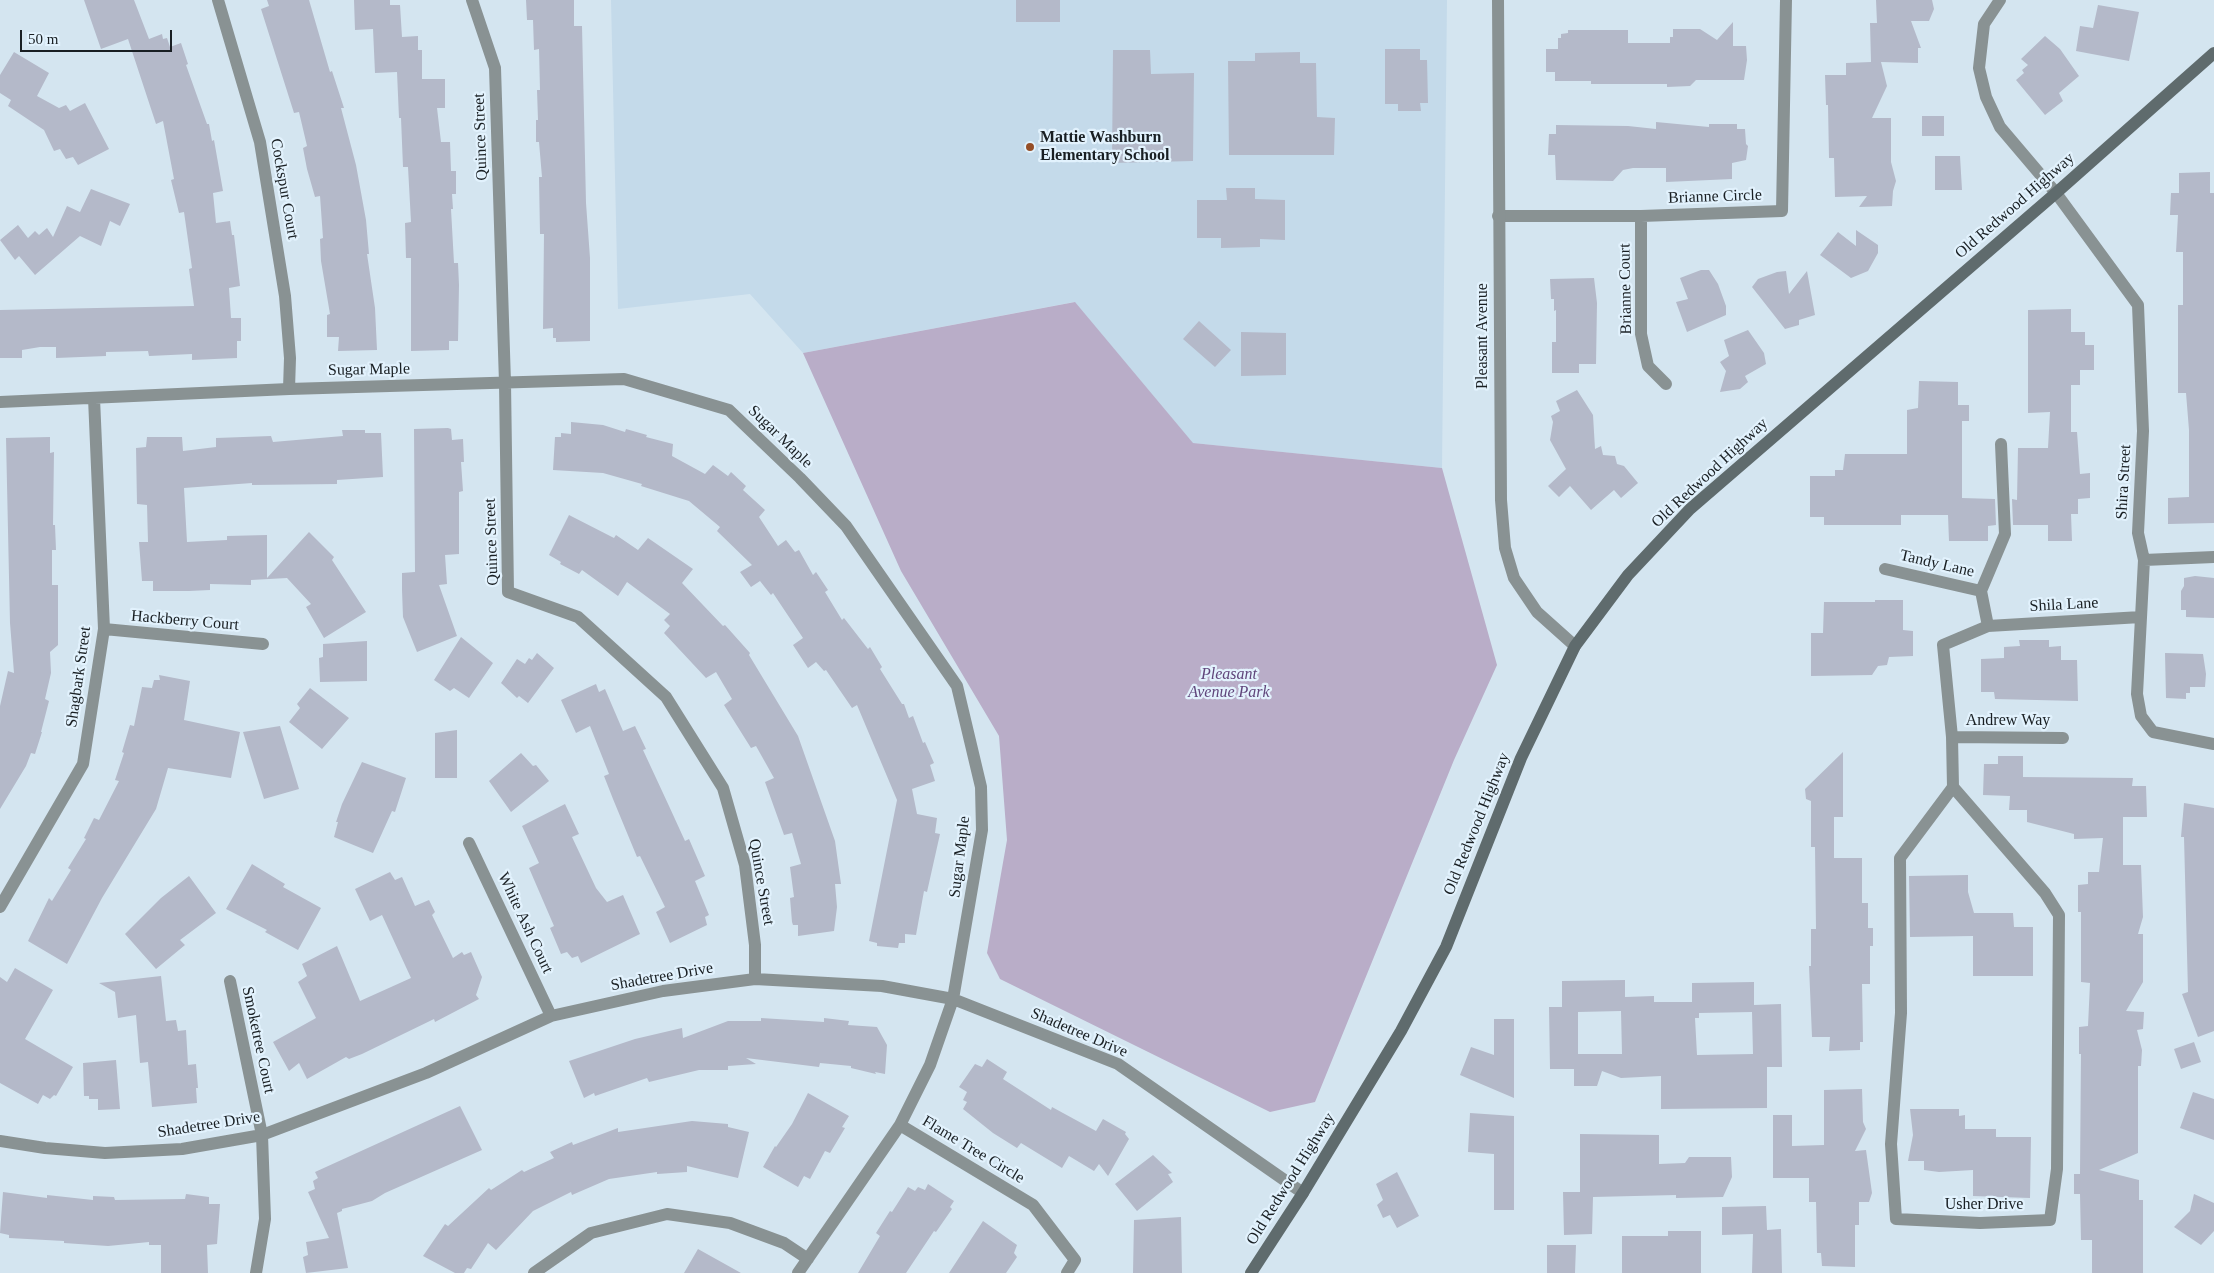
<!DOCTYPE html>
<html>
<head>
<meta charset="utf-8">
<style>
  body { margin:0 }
  #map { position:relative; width:2214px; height:1273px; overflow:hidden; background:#d4e5f0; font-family:"Times New Roman",serif }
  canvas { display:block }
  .scale { position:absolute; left:20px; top:30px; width:152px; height:22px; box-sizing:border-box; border:2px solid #191f23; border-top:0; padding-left:6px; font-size:15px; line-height:18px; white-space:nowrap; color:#191f23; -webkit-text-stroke:4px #e2f2fd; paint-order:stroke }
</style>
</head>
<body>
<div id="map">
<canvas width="2214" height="1273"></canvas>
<div class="scale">50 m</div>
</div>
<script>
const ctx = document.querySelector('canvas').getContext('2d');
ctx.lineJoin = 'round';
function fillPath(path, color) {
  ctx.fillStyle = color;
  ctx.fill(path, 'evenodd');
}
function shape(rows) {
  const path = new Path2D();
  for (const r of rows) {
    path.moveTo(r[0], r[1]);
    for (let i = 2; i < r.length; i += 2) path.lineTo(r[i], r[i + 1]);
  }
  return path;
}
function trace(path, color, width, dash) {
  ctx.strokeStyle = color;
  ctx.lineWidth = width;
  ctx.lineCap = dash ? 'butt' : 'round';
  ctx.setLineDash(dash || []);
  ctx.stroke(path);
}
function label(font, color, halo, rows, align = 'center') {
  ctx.font = font + ' "Times New Roman",serif';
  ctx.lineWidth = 4.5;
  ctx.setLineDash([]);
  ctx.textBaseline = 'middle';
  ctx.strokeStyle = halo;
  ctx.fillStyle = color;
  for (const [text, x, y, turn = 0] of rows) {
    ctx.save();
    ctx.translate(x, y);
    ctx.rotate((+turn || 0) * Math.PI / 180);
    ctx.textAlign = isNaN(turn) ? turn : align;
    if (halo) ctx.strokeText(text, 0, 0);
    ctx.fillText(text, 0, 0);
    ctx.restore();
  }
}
fillPath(shape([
  [611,0,1447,0,1442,468,1192,443,1074,302,803,353,750,294,618,309]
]), '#c4daea');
fillPath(shape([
  [1075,302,1193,443,1442,468,1497,665,1454,760,1315,1102,1270,1112,1000,979,987,953,1007,840,999,736,901,571,803,353]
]), '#b9adc8');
fillPath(shape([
  [84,0,134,0,149,39,162,34,163,39,167,38,170,47,181,43,188,64,186,65,207,124,209,124,212,141,214,140,223,191,213,193,216,223,230,221,232,235,234,235,240,286,229,288,231,318,241,318,241,341,237,341,237,358,192,360,192,354,149,356,148,351,106,352,106,356,56,358,56,347,40,347,22,350,22,358,0,358,0,310,194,306,189,269,192,268,184,212,179,213,171,180,174,179,163,121,156,124,128,39,101,49],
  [267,0,309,0,330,72,332,71,344,108,341,108,356,165,366,220,369,254,367,254,375,308,377,350,338,351,339,337,327,337,327,315,330,314,321,261,320,239,323,238,320,196,315,197,307,169,303,148,307,146,299,112,294,113,261,9,269,6],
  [354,0,390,0,390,5,400,5,402,37,418,36,418,50,422,50,422,79,445,79,445,108,437,108,441,142,450,142,451,171,456,171,456,194,452,194,453,209,451,209,454,263,458,263,459,285,458,341,449,341,449,350,411,351,411,258,406,258,405,223,411,222,408,167,403,167,401,118,399,118,397,72,375,73,373,29,355,30],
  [526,0,574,0,574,26,582,26,586,203,590,258,590,341,556,342,556,338,553,338,553,328,543,329,544,234,540,234,539,177,542,177,539,142,536,142,536,120,538,120,537,90,540,90,539,49,534,50,533,20,527,20],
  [1016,0,1060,0,1060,22,1016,22],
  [1876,0,1932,0,1934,9,1929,21,1911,21,1921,48,1918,48,1918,63,1881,62,1887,86,1872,118,1891,118,1891,162,1896,181,1893,191,1892,206,1859,207,1867,196,1835,197,1834,158,1829,158,1828,105,1826,105,1825,75,1846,75,1846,63,1871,62,1870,23,1877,23],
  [2098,5,2139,12,2129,61,2076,51,2080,26,2093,28],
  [1733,22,1733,46,1746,46,1747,60,1744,80,1696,80,1690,86,1667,87,1667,84,1591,84,1591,81,1555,81,1555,72,1546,72,1546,49,1558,49,1558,38,1561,38,1561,34,1568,33,1568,30,1628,30,1628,43,1670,43,1670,37,1673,37,1673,29,1700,29,1717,40],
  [2045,36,2060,49,2079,76,2059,93,2063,101,2045,115,2016,80,2024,73,2022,70,2028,65,2021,59],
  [1385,49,1420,49,1420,60,1427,60,1428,103,1420,103,1421,111,1398,111,1398,104,1385,104],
  [1113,50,1150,50,1151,74,1194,73,1193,161,1112,163],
  [14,52,49,73,37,96,59,108,66,105,70,111,85,103,109,149,78,165,73,157,66,159,60,149,54,151,44,130,8,106,11,100,0,93,0,75],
  [1300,52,1300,63,1316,63,1317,117,1335,118,1334,155,1229,155,1228,61,1255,61,1255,53],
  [1922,116,1944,116,1944,136,1922,136],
  [1656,122,1709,127,1709,124,1737,124,1737,129,1745,129,1746,144,1748,146,1746,160,1732,163,1732,179,1666,182,1666,168,1633,168,1623,170,1613,181,1556,180,1555,155,1548,155,1549,134,1556,134,1556,125,1628,126,1656,129],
  [1935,156,1960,156,1962,190,1935,190],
  [2210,172,2210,193,2214,193,2214,523,2168,524,2168,498,2189,497,2189,430,2186,393,2178,393,2178,305,2183,305,2183,252,2176,252,2178,215,2170,215,2171,193,2179,193,2179,173],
  [1226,188,1255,188,1255,199,1285,200,1285,240,1260,239,1260,247,1221,248,1221,238,1197,238,1197,200,1227,200],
  [91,189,130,204,120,226,110,221,101,246,80,236,35,275,19,256,15,260,0,240,18,225,28,238,35,231,39,235,47,228,53,237,67,206,80,212],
  [1856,230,1878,245,1878,253,1868,271,1851,278,1820,255,1838,232,1856,246],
  [1701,270,1709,270,1718,284,1726,306,1726,315,1687,332,1676,302,1688,299,1680,278],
  [1786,271,1789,294,1807,271,1815,315,1799,320,1799,325,1785,329,1752,287,1758,279,1777,272],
  [1594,278,1597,303,1596,364,1579,364,1579,373,1552,373,1552,342,1556,342,1556,310,1554,311,1554,299,1551,299,1550,279],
  [2071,309,2071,332,2085,332,2085,345,2094,345,2094,370,2080,370,2080,385,2071,385,2071,432,2077,432,2080,474,2090,473,2090,498,2078,499,2078,514,2071,514,2072,541,2048,541,2048,525,2013,525,2012,499,2017,500,2018,448,2048,448,2050,412,2028,413,2028,310],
  [1199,321,1231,350,1215,367,1183,339],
  [1748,330,1764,353,1766,364,1745,376,1748,382,1740,389,1720,392,1726,371,1720,362,1729,356,1724,340],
  [1241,332,1286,333,1286,375,1241,376],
  [1919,381,1958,382,1958,405,1969,405,1969,421,1962,421,1962,498,1995,499,1996,525,1988,526,1988,541,1949,541,1948,515,1901,515,1901,525,1824,525,1824,517,1810,517,1810,476,1835,476,1835,470,1843,470,1845,454,1907,454,1907,410,1918,408],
  [1577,390,1593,415,1595,449,1601,446,1603,455,1615,456,1617,464,1624,466,1638,483,1621,498,1614,490,1591,510,1570,486,1559,497,1548,486,1566,469,1550,440,1553,422,1551,416,1560,411,1556,401],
  [571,422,603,425,625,432,626,429,647,435,646,437,673,444,672,456,705,474,713,465,728,476,731,472,746,486,743,490,765,510,759,517,778,546,786,540,795,552,799,550,813,575,816,572,828,590,825,592,842,620,844,618,868,649,870,647,882,667,880,669,902,704,904,704,909,718,913,716,923,743,925,742,934,763,930,765,935,781,912,789,917,814,937,818,935,833,940,834,927,892,924,891,916,935,905,934,905,943,899,943,898,948,877,946,877,943,869,941,897,800,857,705,852,708,826,670,824,671,816,662,808,668,793,645,803,638,773,593,771,595,760,581,751,587,740,572,752,565,717,531,720,527,689,501,641,486,642,484,603,473,553,470,555,437,561,437,561,433,571,434],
  [448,428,451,429,452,440,463,439,464,462,461,462,463,491,459,492,459,554,445,555,447,584,439,585,457,636,417,652,403,617,402,590,402,573,415,572,414,429],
  [342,430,365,430,365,433,381,433,383,477,337,480,337,484,252,485,252,483,184,488,187,542,227,540,227,536,267,535,267,578,309,532,334,557,332,560,366,612,324,638,306,607,311,604,287,578,251,580,251,585,210,584,210,590,189,591,153,591,153,581,142,581,139,542,148,542,147,505,137,504,136,448,146,447,147,437,182,437,183,451,216,447,216,438,271,436,273,442,343,436],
  [50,437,50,453,54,452,53,525,55,525,56,550,52,550,52,585,58,585,58,645,50,652,51,673,45,699,49,701,41,732,42,732,35,754,31,753,26,766,0,809,0,706,8,671,14,673,10,623,6,438],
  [569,515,614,538,616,535,638,550,648,538,693,569,682,583,723,626,725,625,750,653,749,655,798,736,835,841,841,884,835,884,837,907,834,931,798,936,798,925,793,925,792,922,790,898,794,897,790,867,801,864,792,833,784,835,765,782,774,778,756,746,751,748,724,705,732,699,716,672,706,678,664,633,670,626,664,620,670,614,627,582,618,596,582,570,579,574,560,564,561,562,549,555],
  [2195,576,2214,578,2214,618,2186,617,2186,610,2181,610,2181,591,2184,586,2184,578],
  [1875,600,1903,600,1903,630,1913,631,1913,656,1889,657,1887,665,1878,666,1872,675,1811,676,1811,633,1823,633,1824,602,1875,602],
  [461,637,493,663,469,698,454,688,450,691,434,680],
  [2019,640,2049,640,2049,647,2061,646,2061,660,2077,660,2078,701,1995,699,1994,692,1981,692,1981,659,2004,658,2004,647,2020,646],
  [367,641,367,681,320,682,319,658,323,657,323,644],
  [537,653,554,668,528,703,519,696,517,698,501,683,517,659,525,664,529,658,532,660],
  [2165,653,2203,654,2206,674,2205,687,2190,687,2190,693,2186,693,2186,699,2166,698],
  [159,675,190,681,184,720,240,732,231,778,168,768,156,809,102,898,67,964,28,941,49,898,52,901,71,870,68,868,86,839,84,838,94,818,99,820,119,781,115,780,124,753,122,752,130,725,134,726,142,687,152,688,154,680,160,680],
  [596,684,599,692,605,689,623,731,635,726,646,749,643,750,669,806,685,841,689,839,705,876,695,881,709,915,705,917,707,925,670,943,656,912,665,907,640,856,637,857,613,799,604,776,609,774,590,726,576,733,561,700],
  [310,688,349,718,322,749,289,722,300,708,297,704],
  [280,726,299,789,264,799,243,732],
  [457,730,457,778,435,778,435,733],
  [1843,752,1843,817,1834,817,1834,858,1862,858,1862,903,1868,903,1868,928,1873,928,1873,946,1870,946,1870,984,1862,984,1863,1042,1860,1042,1860,1050,1829,1051,1830,1037,1812,1037,1809,966,1811,966,1811,929,1816,929,1815,847,1811,847,1811,801,1806,799,1805,789],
  [521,753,533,766,536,765,549,781,511,812,489,781],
  [1998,756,2023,756,2023,777,2133,778,2132,786,2146,786,2147,817,2123,817,2123,865,2141,865,2143,917,2138,934,2143,934,2143,982,2126,1011,2144,1012,2143,1029,2137,1030,2142,1050,2141,1066,2138,1066,2138,1153,2099,1170,2139,1180,2139,1200,2143,1200,2143,1273,2092,1273,2092,1240,2081,1240,2080,1194,2074,1194,2074,1174,2080,1174,2081,1054,2079,1054,2079,1027,2088,1026,2090,983,2081,982,2081,912,2078,912,2078,885,2088,884,2088,872,2099,872,2103,838,2074,839,2074,834,2027,822,2027,810,2009,810,2010,796,1983,795,1984,764,1998,764],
  [362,762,406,778,395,812,392,811,373,853,334,837,338,822,336,822,342,804],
  [2184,803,2214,808,2214,1031,2198,1037,2182,994,2188,992,2184,837,2181,837],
  [565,804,579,834,572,837,596,888,607,902,623,895,640,934,581,963,578,956,572,958,567,952,561,954,550,928,554,926,529,868,539,863,522,826],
  [252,864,285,884,283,887,321,908,298,950,265,932,267,930,226,909],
  [390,872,395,880,402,877,415,906,429,900,435,912,432,915,453,958,462,952,464,955,471,952,482,977,476,995,479,999,435,1022,434,1019,362,1054,349,1059,346,1057,307,1079,299,1063,289,1071,273,1042,316,1018,298,982,307,976,302,964,337,946,360,1001,411,978,382,915,370,921,355,889],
  [1968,875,1968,892,1974,913,2013,913,2014,927,2033,927,2033,976,1973,976,1973,936,1910,937,1909,876],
  [189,876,216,913,180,940,185,945,156,969,125,934,161,898],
  [15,968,53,990,25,1039,73,1067,56,1096,54,1095,50,1099,43,1095,38,1104,0,1083,0,977,7,982],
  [161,976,166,1021,176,1020,178,1031,186,1030,188,1065,196,1064,198,1088,196,1088,197,1103,152,1107,148,1062,140,1063,136,1015,118,1018,115,992,99,983],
  [1625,980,1625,997,1654,996,1654,1002,1692,1002,1692,983,1754,982,1754,1005,1781,1004,1782,1067,1767,1067,1767,1108,1661,1109,1661,1076,1621,1078,1602,1071,1597,1086,1574,1086,1574,1069,1550,1069,1549,1007,1562,1007,1562,981],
  [1621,1011,1622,1054,1578,1054,1578,1012],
  [1752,1012,1753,1054,1697,1055,1695,1018,1699,1018,1699,1013],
  [761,1018,824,1022,824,1018,849,1021,848,1025,877,1027,887,1045,885,1074,875,1072,876,1074,851,1068,851,1066,820,1063,819,1067,746,1058,756,1064,728,1066,728,1070,699,1070,649,1082,647,1078,595,1096,594,1093,584,1098,569,1061,635,1039,682,1028,683,1038,728,1021,761,1021],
  [1494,1019,1514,1019,1514,1098,1460,1075,1471,1047,1494,1055],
  [2194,1042,2201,1062,2181,1069,2174,1049],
  [987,1059,1007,1072,1003,1079,1051,1110,1052,1107,1096,1131,1103,1119,1126,1132,1125,1134,1129,1139,1108,1176,1099,1164,1094,1171,1069,1156,1062,1168,1021,1143,1017,1148,993,1133,963,1109,967,1102,963,1100,967,1092,959,1087,975,1064,982,1067],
  [116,1060,120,1109,98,1110,98,1099,89,1099,89,1096,84,1096,83,1063],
  [1862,1089,1863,1122,1866,1129,1855,1151,1866,1150,1872,1193,1869,1202,1859,1202,1859,1225,1855,1225,1855,1267,1822,1266,1821,1253,1817,1253,1816,1202,1809,1202,1809,1178,1773,1178,1773,1115,1792,1115,1792,1146,1824,1145,1824,1090],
  [2193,1092,2214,1099,2214,1140,2180,1128],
  [808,1093,849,1116,842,1127,845,1128,830,1153,825,1151,810,1179,804,1176,798,1187,763,1167,775,1146,776,1147,792,1124],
  [460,1106,482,1150,385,1193,372,1201,342,1209,342,1211,337,1213,348,1268,306,1273,303,1257,308,1255,306,1242,329,1238,308,1192,315,1189,313,1181,318,1178,315,1172],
  [1910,1109,1959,1109,1959,1116,1965,1115,1965,1129,1996,1129,1996,1137,2031,1137,2030,1198,1973,1196,1973,1170,1939,1172,1924,1170,1924,1161,1908,1161,1913,1135],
  [1470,1113,1514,1116,1514,1210,1494,1210,1494,1154,1468,1152],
  [692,1121,728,1124,728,1127,749,1132,738,1178,687,1166,687,1172,657,1174,657,1172,609,1179,572,1195,571,1192,533,1211,496,1250,488,1243,471,1269,467,1268,464,1273,455,1273,423,1256,445,1224,448,1226,489,1188,491,1190,522,1170,524,1172,554,1158,550,1152,572,1142,573,1145,618,1128,618,1132],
  [1580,1134,1659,1135,1659,1164,1685,1163,1689,1157,1731,1157,1732,1177,1723,1197,1676,1198,1676,1195,1593,1197,1592,1234,1564,1235,1563,1192,1580,1192],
  [1153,1155,1172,1173,1168,1174,1173,1182,1137,1211,1115,1184],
  [1397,1172,1419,1216,1397,1228,1390,1215,1383,1218,1377,1205,1383,1200,1376,1184],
  [928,1184,954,1201,950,1207,952,1209,936,1232,934,1231,906,1273,858,1273,880,1236,876,1233,890,1211,892,1212,908,1187,915,1191,918,1187,925,1190],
  [3,1192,47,1198,47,1195,93,1200,93,1196,114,1197,115,1200,185,1199,186,1194,209,1197,209,1204,220,1204,217,1244,207,1245,208,1273,161,1273,161,1245,149,1245,149,1242,108,1246,64,1243,64,1241,9,1238,9,1235,0,1233],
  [2194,1194,2214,1203,2214,1231,2201,1245,2174,1227,2190,1211],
  [1766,1206,1767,1230,1781,1229,1782,1273,1752,1273,1753,1234,1722,1235,1722,1207],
  [1181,1217,1182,1273,1133,1273,1134,1220],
  [983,1221,1017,1245,1014,1253,1017,1257,1006,1273,949,1273],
  [1668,1231,1701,1231,1701,1273,1622,1273,1622,1236,1668,1236],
  [1547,1245,1576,1245,1575,1273,1547,1273],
  [698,1249,741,1273,684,1273]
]), '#b4b9c9');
trace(shape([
  [218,0,260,142,285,296,290,358,289,389],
  [472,0,495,68,505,383,508,592,578,617,666,697,723,788,745,865,755,945,755,979],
  [2000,0,1984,24,1979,68,1986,97,2000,127,2056,193,2138,305,2143,431,2138,533,2144,560,2137,694,2141,716,2153,732,2214,744],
  [1498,216,1641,216,1782,211,1786,0],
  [1641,216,1641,334,1648,366,1666,384],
  [0,402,289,389,624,379,729,410,800,478,846,526,957,686,981,787,982,830,953,999,930,1065,900,1125,798,1273],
  [2144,560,2214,557],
  [1885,569,1981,591],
  [1988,626,2141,617],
  [104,629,263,644],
  [1952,737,2063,738],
  [1953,787,2045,893,2059,915,2057,1169,2050,1220,1980,1223,1896,1219,1891,1144,1901,1013,1900,858,1953,787],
  [1953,787,1952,737,1943,645,1988,626,1981,591,2005,534,2001,444],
  [469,843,551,1016],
  [0,907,83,764,104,629,94,398],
  [230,981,262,1135,265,1219,256,1273],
  [900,1125,1033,1205,1075,1260,1067,1273],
  [0,1141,45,1148,105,1153,182,1149,262,1135,426,1073,551,1016,663,991,755,979,882,986,953,999,1118,1064,1303,1193],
  [534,1273,591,1233,667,1214,730,1223,784,1243,808,1259]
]), '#899293', 12);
trace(shape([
  [1498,0,1501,500,1505,548,1514,578,1537,612,1575,646]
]), '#899293', 12);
trace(shape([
  [1251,1273,1303,1193,1401,1031,1446,947,1521,758,1575,646,1628,575,1690,509,2056,193,2214,53]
]), '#5f6b6d', 12);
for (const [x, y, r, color] of [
  [1030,147,5,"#954e27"]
]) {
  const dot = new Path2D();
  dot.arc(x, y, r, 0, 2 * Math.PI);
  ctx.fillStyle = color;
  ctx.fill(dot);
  trace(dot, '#e2f2fd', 2);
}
label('16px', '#191f23', '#e2f2fd', [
  ["Quince Street",481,137,-92],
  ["Cockspur Court",284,189,80],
  ["Brianne Circle",1715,197,-2],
  ["Old Redwood Highway",2015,206,-41],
  ["Brianne Court",1626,289,-91],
  ["Pleasant Avenue",1483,336,-90],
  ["Sugar Maple",369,370,-1],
  ["Sugar Maple",780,437,44],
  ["Old Redwood Highway",1710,473,-43],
  ["Shira Street",2124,482,-87],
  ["Quince Street",492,542,-92],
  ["Tandy Lane",1937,564,13],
  ["Shila Lane",2064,605,-3],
  ["Hackberry Court",185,621,5],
  ["Shagbark Street",79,677,-82],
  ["Andrew Way",2008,721],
  ["Old Redwood Highway",1477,824,-68],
  ["Sugar Maple",960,857,-83],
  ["Quince Street",761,882,80],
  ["White Ash Court",525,923,65],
  ["Shadetree Drive",662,977,-10],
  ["Shadetree Drive",1079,1033,23],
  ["Smoketree Court",258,1040,78],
  ["Shadetree Drive",209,1125,-9],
  ["Flame Tree Circle",973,1150,31],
  ["Old Redwood Highway",1291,1179,-58],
  ["Usher Drive",1984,1205]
]);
label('bold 16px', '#191f23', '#e2f2fd', [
  ["Mattie Washburn",1040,138],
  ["Elementary School",1040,156]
], 'left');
label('italic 16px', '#60457b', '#e2f2fd', [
  ["Pleasant",1229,675],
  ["Avenue Park",1229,693]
]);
</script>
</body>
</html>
